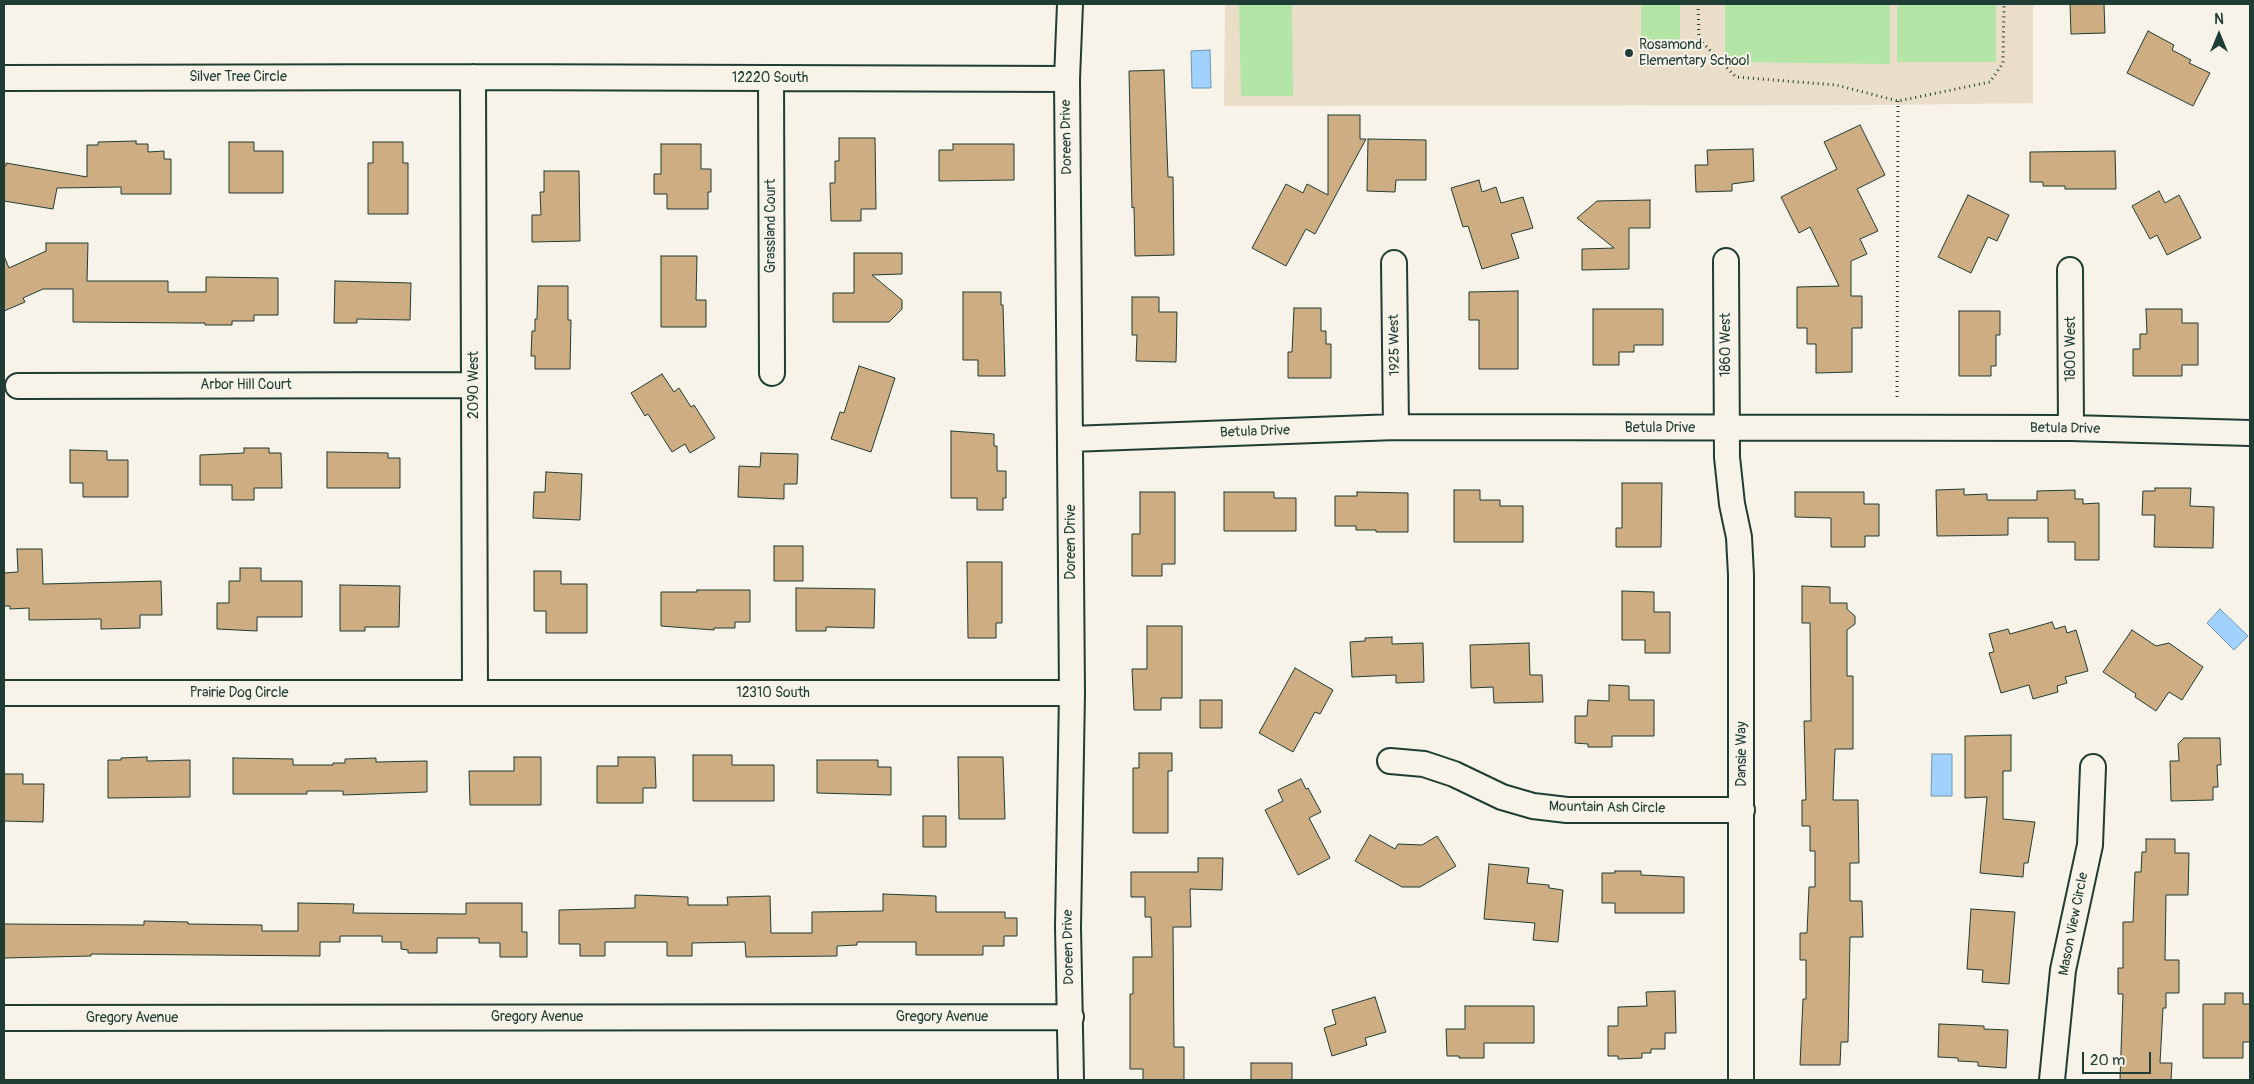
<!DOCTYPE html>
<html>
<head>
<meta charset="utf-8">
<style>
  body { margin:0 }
  #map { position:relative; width:2254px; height:1084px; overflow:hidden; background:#f7f3e8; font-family:Pangolin,sans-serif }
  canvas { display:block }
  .frame { position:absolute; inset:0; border:5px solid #1f3d34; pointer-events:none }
  .north { position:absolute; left:2194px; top:10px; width:50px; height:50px; -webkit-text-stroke:4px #f7f3e8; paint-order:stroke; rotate:0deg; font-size:14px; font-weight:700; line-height:20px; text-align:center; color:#1f3d34 }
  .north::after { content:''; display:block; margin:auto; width:18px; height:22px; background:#1f3d34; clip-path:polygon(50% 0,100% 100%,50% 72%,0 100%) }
  .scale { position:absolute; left:2082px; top:1052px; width:69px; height:22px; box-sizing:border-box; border:2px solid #1f3d34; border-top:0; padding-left:6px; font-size:15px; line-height:18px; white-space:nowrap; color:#1f3d34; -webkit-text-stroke:4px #f7f3e8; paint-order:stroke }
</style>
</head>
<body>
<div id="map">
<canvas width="2254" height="1084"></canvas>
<div class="frame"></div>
<div class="north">N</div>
<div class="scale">20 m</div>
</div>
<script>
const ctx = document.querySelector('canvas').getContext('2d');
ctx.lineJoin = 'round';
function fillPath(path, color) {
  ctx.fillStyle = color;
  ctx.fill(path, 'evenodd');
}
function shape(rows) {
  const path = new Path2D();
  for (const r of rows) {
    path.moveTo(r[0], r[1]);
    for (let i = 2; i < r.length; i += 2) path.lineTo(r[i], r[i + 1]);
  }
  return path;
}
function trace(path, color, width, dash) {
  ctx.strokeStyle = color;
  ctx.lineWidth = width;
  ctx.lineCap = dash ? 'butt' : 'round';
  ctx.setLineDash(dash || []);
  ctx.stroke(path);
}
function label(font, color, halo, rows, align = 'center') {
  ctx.font = font + ' Pangolin,sans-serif';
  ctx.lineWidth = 4;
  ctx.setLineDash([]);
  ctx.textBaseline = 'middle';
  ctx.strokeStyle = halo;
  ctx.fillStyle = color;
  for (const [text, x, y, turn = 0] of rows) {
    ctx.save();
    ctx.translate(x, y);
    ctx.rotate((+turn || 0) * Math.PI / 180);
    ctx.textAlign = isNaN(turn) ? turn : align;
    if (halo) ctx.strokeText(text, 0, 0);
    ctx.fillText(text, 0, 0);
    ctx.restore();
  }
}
fillPath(shape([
  [1225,4,2033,4,2033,103,1889,105,1224,106]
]), '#eadec9');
fillPath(shape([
  [1239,4,1292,4,1293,96,1241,96],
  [1641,4,1680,4,1680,48,1641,47],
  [1725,4,1890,4,1890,64,1731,62,1725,57],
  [1897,4,1996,4,1996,62,1897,62]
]), '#b2e5a6');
const water = shape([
  [1210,50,1211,88,1192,88,1191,51,1210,50],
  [2220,609,2248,636,2234,650,2207,623,2220,609],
  [1932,754,1952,754,1952,796,1931,796,1932,754]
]);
fillPath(water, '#a1d1fd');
trace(water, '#6d96ad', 1);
const building = shape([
  [2070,4,2104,4,2105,33,2071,34,2070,4],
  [2148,31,2174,45,2172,50,2191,60,2189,63,2210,73,2193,106,2127,73,2148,31],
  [1164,70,1168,177,1173,177,1174,255,1135,256,1134,207,1132,208,1129,71,1164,70],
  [1328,115,1360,115,1360,139,1366,139,1315,234,1306,229,1286,266,1252,248,1286,184,1303,193,1307,184,1328,195,1328,115],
  [1860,125,1885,175,1857,189,1878,231,1860,239,1867,254,1851,261,1851,296,1862,296,1862,328,1852,328,1852,372,1816,373,1816,344,1807,344,1807,328,1797,328,1797,287,1839,286,1810,227,1799,233,1781,197,1837,169,1824,142,1860,125],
  [839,138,875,138,876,209,861,209,861,221,831,221,830,183,835,183,835,161,839,161,839,138],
  [1368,139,1426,140,1426,180,1396,180,1395,192,1367,191,1368,139],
  [136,141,136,144,148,144,148,152,164,151,164,159,171,159,171,194,121,194,121,187,57,188,53,209,4,201,4,165,6,166,6,163,87,177,87,145,98,145,98,142,136,141],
  [229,142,254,142,254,151,283,151,283,193,229,193,229,142],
  [373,142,403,142,403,163,408,163,408,214,368,214,368,163,373,163,373,142],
  [661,144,701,144,701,169,711,169,711,192,708,192,708,209,667,209,667,194,654,194,654,174,661,174,661,144],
  [953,144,1014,144,1014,180,939,181,939,150,953,150,953,144],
  [1753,149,1754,181,1732,184,1732,191,1696,192,1695,165,1708,165,1707,150,1753,149],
  [2115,151,2116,189,2065,189,2065,186,2043,186,2043,182,2030,182,2030,152,2115,151],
  [544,171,579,171,580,241,532,242,532,215,541,215,540,192,544,192,544,171],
  [1479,180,1482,192,1496,187,1501,203,1523,197,1533,228,1511,234,1519,258,1482,269,1468,226,1463,227,1451,188,1479,180],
  [2159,191,2165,203,2179,195,2201,238,2167,255,2157,235,2150,239,2132,206,2159,191],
  [1968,195,2009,215,1997,241,1988,237,1971,273,1938,257,1968,195],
  [1650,200,1650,228,1629,228,1629,269,1582,270,1582,249,1614,248,1577,218,1597,201,1650,200],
  [46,243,88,243,87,281,168,281,168,292,206,292,206,277,278,278,278,315,254,315,254,321,232,321,232,325,205,325,205,323,191,323,73,322,73,289,43,289,23,298,25,302,4,311,4,256,9,268,46,251,46,243],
  [854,253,902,253,902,274,872,275,902,300,902,309,889,322,833,322,833,293,854,293,854,253],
  [661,256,697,256,696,300,706,300,706,327,661,327,661,256],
  [335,281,411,283,410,320,357,319,357,323,334,323,335,281],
  [538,286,568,286,568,320,571,320,570,369,535,369,535,356,531,356,532,331,535,331,535,319,537,319,538,286],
  [1518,291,1518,369,1479,369,1479,320,1469,320,1469,292,1518,291],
  [963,292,1001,292,1001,305,1003,305,1005,376,978,376,978,360,963,360,963,292],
  [1132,297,1159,297,1159,312,1177,312,1176,362,1136,361,1137,335,1132,335,1132,297],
  [1294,308,1321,308,1321,331,1326,331,1326,344,1331,344,1331,378,1288,378,1288,352,1292,352,1294,308],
  [1593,309,1663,309,1663,345,1634,345,1634,352,1619,352,1619,365,1593,365,1593,309],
  [2146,309,2182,309,2182,323,2198,323,2198,365,2182,365,2182,376,2133,376,2133,349,2140,349,2140,334,2147,334,2146,309],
  [1959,311,2000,311,2000,335,1996,335,1996,366,1991,366,1991,376,1959,376,1959,311],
  [859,366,895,378,871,452,831,439,840,412,844,413,859,366],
  [662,374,674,392,679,388,691,407,694,405,715,438,690,453,685,444,672,452,648,414,645,416,631,393,662,374],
  [951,431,994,434,994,446,997,446,997,471,1006,471,1006,498,1003,498,1003,510,977,510,977,498,951,498,951,431],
  [244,448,269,448,269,453,281,453,282,488,254,488,254,500,232,500,232,485,200,485,200,455,244,453,244,448],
  [70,450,107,451,107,460,128,460,128,497,83,497,83,483,70,483,70,450],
  [327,452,388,453,388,458,400,458,400,488,327,488,327,452],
  [761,453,798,454,797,484,784,484,784,499,738,497,739,466,760,467,761,453],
  [546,472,582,474,580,520,533,518,534,492,545,492,546,472],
  [1622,483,1662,483,1661,547,1616,547,1616,528,1622,528,1622,483],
  [2155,488,2191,488,2190,506,2214,507,2213,548,2154,547,2155,515,2142,515,2143,491,2155,491,2155,488],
  [1964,489,1964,495,1987,494,1987,500,2037,500,2037,491,2075,490,2075,499,2083,499,2083,504,2099,503,2099,560,2075,560,2075,542,2048,542,2048,518,2008,518,2008,535,1937,536,1936,490,1964,489],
  [1454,490,1480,490,1480,500,1500,500,1500,506,1523,506,1523,542,1454,542,1454,490],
  [1140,492,1175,492,1175,564,1162,564,1162,576,1132,576,1132,534,1140,534,1140,492],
  [1224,492,1274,492,1274,498,1296,498,1296,531,1224,531,1224,492],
  [1357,492,1408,493,1408,532,1376,532,1376,530,1356,530,1356,526,1335,526,1335,496,1357,496,1357,492],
  [1795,492,1864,492,1864,504,1879,504,1879,536,1865,536,1865,547,1831,547,1831,518,1795,517,1795,492],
  [774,546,803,546,803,581,774,581,774,546],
  [17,549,42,549,43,584,161,581,162,615,140,615,140,628,101,629,101,619,29,620,29,608,10,609,10,606,4,606,4,573,18,572,17,549],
  [967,562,1002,562,1002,623,996,623,996,638,968,638,967,562],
  [240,568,261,568,261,581,302,581,302,617,257,617,257,631,217,629,217,603,229,603,229,581,240,581,240,568],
  [534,571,561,571,561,584,587,584,587,633,546,633,546,611,534,611,534,571],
  [340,585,400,586,399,627,365,627,365,631,340,631,340,585],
  [1802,586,1830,587,1830,603,1847,603,1847,609,1855,616,1855,624,1847,630,1847,676,1853,676,1853,749,1835,749,1833,800,1858,800,1859,863,1850,863,1850,901,1862,901,1863,937,1850,937,1848,1042,1841,1042,1840,1065,1800,1065,1803,999,1806,999,1806,960,1800,960,1800,933,1807,933,1809,887,1815,887,1815,851,1810,851,1810,826,1802,826,1802,800,1806,800,1804,721,1811,721,1810,623,1802,623,1802,586],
  [796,588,875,589,874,628,826,627,826,631,796,631,796,588],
  [697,590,750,590,750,622,735,622,735,628,714,628,714,630,661,626,661,592,697,592,697,590],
  [1622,591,1654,592,1654,612,1670,612,1670,653,1645,653,1645,640,1622,640,1622,591],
  [2052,622,2055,629,2065,626,2067,633,2076,630,2088,671,2065,677,2067,683,2057,686,2058,692,2033,699,2029,685,2001,693,1989,653,1994,652,1989,634,2008,629,2010,634,2052,622],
  [1147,626,1182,626,1182,698,1161,698,1161,710,1134,710,1132,669,1147,669,1147,626],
  [2132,630,2156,646,2169,643,2203,667,2182,700,2169,692,2156,711,2135,697,2136,694,2103,672,2132,630],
  [1392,637,1392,644,1423,643,1424,682,1396,683,1396,675,1352,677,1350,642,1365,641,1365,638,1392,637],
  [1529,643,1530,675,1542,675,1543,702,1494,703,1493,687,1471,688,1470,645,1529,643],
  [1295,668,1333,690,1320,714,1315,712,1293,752,1259,733,1295,668],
  [1609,685,1629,686,1629,700,1654,700,1654,736,1612,736,1612,747,1588,747,1588,744,1575,743,1575,716,1587,716,1588,700,1609,701,1609,685],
  [1200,700,1222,700,1222,728,1200,728,1200,700],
  [2011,735,2011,771,2003,771,2003,819,2035,822,2028,863,2024,863,2023,877,1980,873,1987,797,1965,798,1965,736,2011,735],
  [2184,738,2220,738,2221,765,2217,765,2218,787,2213,787,2213,800,2171,801,2170,761,2179,761,2178,744,2184,738],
  [1139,753,1172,753,1172,771,1168,771,1168,833,1133,833,1133,768,1139,768,1139,753],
  [693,755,732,755,732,765,774,765,774,801,693,801,693,755],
  [147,757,147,761,190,760,190,797,108,798,108,760,121,760,121,758,147,757],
  [514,757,541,757,541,805,470,805,469,771,514,771,514,757],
  [618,757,655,757,656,788,643,788,643,803,597,803,597,766,618,766,618,757],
  [958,757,1003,757,1005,819,959,819,958,757],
  [233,758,293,759,293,765,333,765,333,763,345,763,345,759,376,758,376,762,427,761,427,792,343,795,343,791,307,791,307,794,233,794,233,758],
  [817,760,878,760,878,767,891,767,891,795,817,793,817,760],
  [4,774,23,774,23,784,44,784,43,822,4,821,4,774],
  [1301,779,1306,789,1308,788,1321,812,1309,818,1330,858,1298,875,1265,810,1283,801,1278,790,1301,779],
  [923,816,946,816,946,847,923,847,923,816],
  [1370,835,1395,849,1398,844,1422,845,1437,836,1456,866,1420,887,1402,887,1355,861,1370,835],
  [2146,839,2175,839,2175,853,2189,853,2188,895,2166,895,2165,960,2179,960,2179,993,2166,993,2166,1008,2163,1008,2160,1063,2172,1063,2171,1080,2120,1080,2123,994,2118,994,2118,968,2123,968,2123,922,2133,922,2135,872,2141,872,2142,852,2146,852,2146,839],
  [1198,858,1223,858,1222,890,1190,889,1191,927,1173,927,1174,1047,1184,1047,1184,1080,1143,1080,1143,1069,1130,1069,1130,994,1133,994,1133,957,1152,957,1151,917,1145,917,1145,897,1131,897,1131,872,1198,872,1198,858],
  [1489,864,1529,868,1527,883,1549,885,1549,888,1563,890,1558,942,1533,940,1535,923,1484,919,1489,864],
  [1615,871,1641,871,1641,875,1684,877,1684,913,1615,913,1615,903,1602,903,1602,873,1615,873,1615,871],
  [883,894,936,896,936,912,1005,912,1005,918,1017,918,1017,936,1004,936,1004,946,983,946,983,955,916,955,916,942,857,942,857,945,837,946,837,956,746,957,745,942,692,943,692,956,667,956,667,942,605,942,605,956,580,956,580,944,559,944,559,910,635,908,635,895,688,897,688,905,728,905,727,897,770,896,771,933,812,933,812,912,883,911,883,894],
  [298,903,354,904,353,913,466,914,466,903,522,903,522,932,527,932,527,957,500,957,500,943,479,943,479,938,437,938,437,953,408,953,408,950,401,949,401,942,382,942,382,936,340,936,340,942,320,942,320,956,91,954,91,956,4,958,4,924,144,925,144,921,188,922,188,924,262,925,262,931,298,931,298,903],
  [1971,909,2015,912,2009,984,1982,982,1983,970,1967,969,1971,909],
  [1675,991,1676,1033,1665,1033,1665,1049,1651,1049,1651,1053,1642,1053,1642,1058,1618,1059,1618,1056,1608,1056,1608,1026,1618,1026,1618,1007,1647,1006,1646,992,1675,991],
  [2225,993,2243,993,2243,1004,2250,1004,2250,1042,2243,1042,2243,1058,2203,1058,2203,1004,2225,1004,2225,993],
  [1375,997,1386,1032,1365,1038,1367,1045,1332,1056,1324,1028,1336,1024,1332,1010,1375,997],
  [1465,1006,1534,1006,1534,1043,1484,1043,1484,1058,1459,1058,1459,1056,1447,1056,1446,1029,1465,1029,1465,1006],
  [1939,1024,1984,1026,1984,1029,2008,1030,2006,1068,1978,1066,1978,1062,1958,1061,1958,1058,1938,1057,1939,1024],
  [1251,1063,1292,1063,1292,1080,1251,1080,1251,1063]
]);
fillPath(building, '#cdad81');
trace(building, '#1f3d34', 1);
const minor = shape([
  [1070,4,1067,79,1072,693,1068,927,1071,1080],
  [473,77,475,693],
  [4,78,473,77,1067,79],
  [771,78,772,373],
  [1726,261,1727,457,1732,504,1739,537,1741,575,1741,1080],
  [1394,263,1396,427],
  [2070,270,2071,428],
  [18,386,474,385],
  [1070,439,1396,427,2071,428,2250,433],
  [4,693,1072,693],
  [1390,761,1424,764,1454,774,1502,797,1533,806,1567,810,1742,810],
  [4,1018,1071,1017],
  [2052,1080,2063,970,2090,845,2093,767]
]);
trace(minor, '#1f3d34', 28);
trace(shape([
  [1698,4,1699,39,1736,77,1836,85,1898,101,1990,82,2003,63,2004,4],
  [1897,397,1898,101]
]), '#1f3d34', 3, [1, 4]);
trace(minor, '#f7f3e8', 24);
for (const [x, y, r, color] of [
  [1629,53,5,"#1f3d34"]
]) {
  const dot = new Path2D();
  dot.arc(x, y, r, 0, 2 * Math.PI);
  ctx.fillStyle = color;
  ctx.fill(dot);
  trace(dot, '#f7f3e8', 2);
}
label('14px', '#1f3d34', '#f7f3e8', [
  ["Rosamond",1639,45],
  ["Elementary School",1639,61]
], 'left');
label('14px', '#1f3d34', '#f7f3e8', [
  ["Silver Tree Circle",238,77],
  ["12220 South",770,78],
  ["Doreen Drive",1067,137,-91],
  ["Grassland Court",771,226,-90],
  ["1925 West",1395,345,-91],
  ["1860 West",1726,345,-90],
  ["1800 West",2071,349,-90],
  ["Arbor Hill Court",246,385],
  ["2090 West",474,385,-90],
  ["Betula Drive",1660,428],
  ["Betula Drive",2065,429,1],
  ["Betula Drive",1255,432,-2],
  ["Doreen Drive",1071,542,-90],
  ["Prairie Dog Circle",239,693],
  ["12310 South",773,693],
  ["Dansie Way",1742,754,-90],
  ["Mountain Ash Circle",1607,808,1],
  ["Mason View Circle",2074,924,-79],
  ["Doreen Drive",1069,947,-91],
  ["Gregory Avenue",537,1017],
  ["Gregory Avenue",942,1017],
  ["Gregory Avenue",132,1018]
]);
</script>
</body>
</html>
